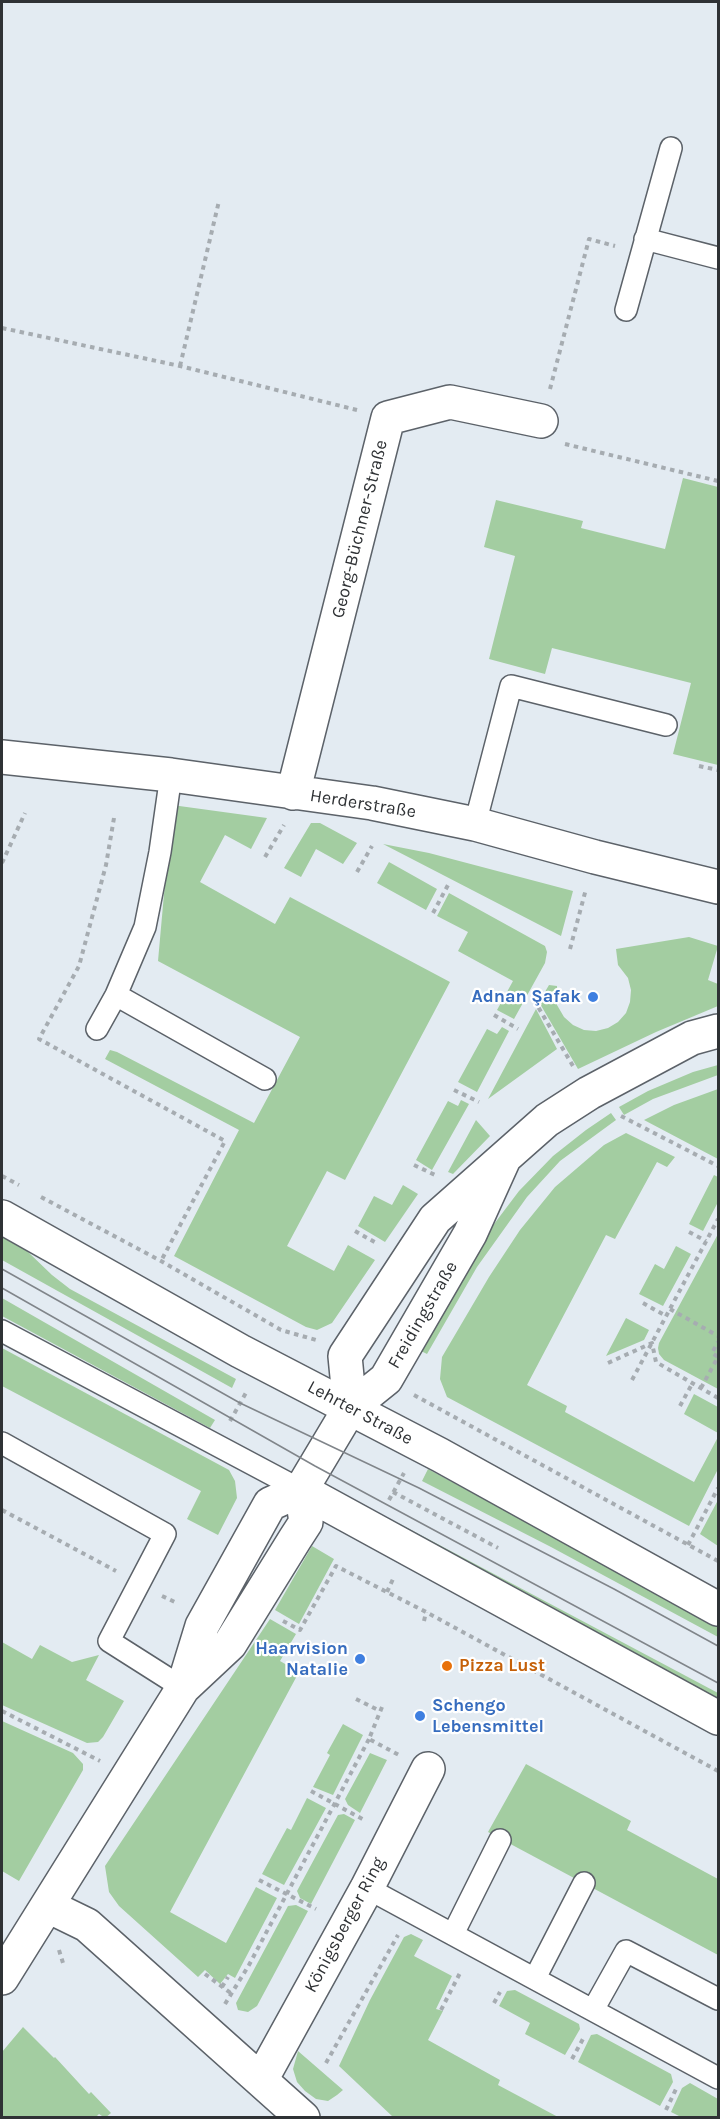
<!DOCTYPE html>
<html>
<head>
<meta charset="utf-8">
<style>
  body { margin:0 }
  #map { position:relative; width:720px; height:2119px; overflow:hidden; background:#e3ebf2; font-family:Karla,sans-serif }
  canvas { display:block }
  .frame { position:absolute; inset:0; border:3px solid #2f3235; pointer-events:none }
</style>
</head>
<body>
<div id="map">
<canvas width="720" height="2119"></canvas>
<div class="frame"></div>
</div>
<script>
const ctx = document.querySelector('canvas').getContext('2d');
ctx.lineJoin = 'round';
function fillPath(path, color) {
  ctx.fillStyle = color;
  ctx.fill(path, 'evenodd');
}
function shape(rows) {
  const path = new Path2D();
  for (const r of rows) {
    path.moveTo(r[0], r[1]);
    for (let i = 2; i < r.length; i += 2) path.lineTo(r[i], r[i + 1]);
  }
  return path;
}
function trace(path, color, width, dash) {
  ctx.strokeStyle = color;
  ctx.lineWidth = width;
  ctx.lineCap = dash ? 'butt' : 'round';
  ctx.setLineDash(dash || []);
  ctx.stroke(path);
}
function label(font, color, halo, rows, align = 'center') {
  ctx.font = font + ' Karla,sans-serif';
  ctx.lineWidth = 4.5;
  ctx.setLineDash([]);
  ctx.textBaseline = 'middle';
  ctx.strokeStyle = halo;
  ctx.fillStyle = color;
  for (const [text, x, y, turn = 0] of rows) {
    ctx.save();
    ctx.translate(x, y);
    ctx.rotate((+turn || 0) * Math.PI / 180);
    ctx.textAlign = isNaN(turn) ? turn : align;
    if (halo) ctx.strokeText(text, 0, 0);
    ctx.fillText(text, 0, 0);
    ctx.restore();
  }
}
fillPath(shape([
  [683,478,718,487,718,765,673,754,691,683,552,648,545,674,489,659,515,556,484,547,496,500,583,521,581,528,665,549],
  [172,805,267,818,251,849,225,835,200,882,275,924,290,897,450,982,345,1180,327,1171,287,1246,334,1271,348,1245,375,1260,332,1323,317,1330,306,1327,174,1256,239,1130,105,1059,110,1050,117,1052,254,1123,300,1037,158,961],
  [311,823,320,823,357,843,343,864,316,849,301,877,284,868],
  [383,844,429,853,573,891,561,936],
  [389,862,437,889,426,910,377,883],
  [449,893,545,946,547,952,545,963,514,1019,497,1010,513,981,458,951,468,932,437,916],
  [689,937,718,946,708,980,718,984,718,1006,656,1032,578,1069,539,1002,549,985,557,986,557,1005,564,1017,573,1025,584,1030,596,1031,608,1028,618,1022,626,1013,630,1002,631,990,628,978,618,965,616,949],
  [536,1009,557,1049,488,1099],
  [502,1027,509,1031,477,1092,458,1082,487,1029,497,1034],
  [718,1065,718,1075,653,1099,624,1115,619,1107,648,1091,693,1072],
  [718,1089,718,1159,644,1120,674,1105],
  [461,1100,469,1104,432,1170,416,1160,448,1101,458,1106],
  [611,1113,616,1120,560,1161,527,1197,477,1267,427,1354,419,1350,485,1236,519,1191,553,1156,586,1130],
  [476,1120,490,1136,453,1174,448,1172],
  [626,1133,675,1157,667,1167,657,1162,615,1239,606,1235,527,1385,567,1406,565,1412,694,1482,718,1437,718,1469,689,1526,447,1397,440,1379,442,1357,489,1277,520,1230,555,1187,604,1145],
  [714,1175,718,1177,718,1202,703,1231,689,1224],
  [403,1185,418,1194,385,1242,358,1226,374,1196,392,1205],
  [718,1234,718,1389,664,1360,659,1354,658,1348,659,1343],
  [2,1235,27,1251,52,1275,70,1289,236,1379,232,1388,2,1260],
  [676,1246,691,1254,663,1306,639,1294,655,1264,664,1269],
  [2,1298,215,1420,210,1428,2,1316],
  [626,1318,649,1330,644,1340,606,1356],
  [2,1348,229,1470,235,1481,237,1498,218,1535,187,1519,201,1491,2,1386],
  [694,1394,718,1407,718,1433,684,1414],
  [428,1469,718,1625,718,1637,551,1547,422,1481],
  [718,1500,718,1546,700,1534],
  [398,1523,718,1693,718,1705,394,1530],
  [312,1546,334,1559,299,1624,275,1610],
  [270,1619,296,1634,280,1661,299,1672,170,1912,226,1943,256,1887,277,1898,235,1978,228,1974,220,1984,205,1970,198,1977,119,1906,109,1892,105,1866],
  [2,1642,32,1659,40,1645,72,1662,99,1655,86,1680,124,1701,103,1737,98,1742,87,1743,2,1705],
  [2,1721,73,1753,83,1764,83,1770,19,1881,2,1871],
  [343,1724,363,1735,333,1795,313,1787,330,1755,327,1753],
  [370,1753,387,1760,360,1813,348,1805,345,1799],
  [526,1764,631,1821,627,1830,718,1879,718,1955,488,1832],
  [307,1798,326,1808,284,1885,262,1874,287,1828,291,1830],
  [344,1814,355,1820,311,1904,300,1898,297,1891,338,1815],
  [296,1905,308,1911,257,2006,248,2012,238,2010,236,2003,288,1906],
  [411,1934,423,1940,414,1956,452,1976,436,2009,443,2011,428,2040,500,2080,498,2085,558,2117,393,2117,339,2066,370,2000,404,1937],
  [515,1990,579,2024,580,2029,565,2055,525,2034,530,2023,499,2006,507,1991],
  [23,2027,54,2058,55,2057,89,2094,91,2092,111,2113,105,2118,99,2114,95,2118,2,2117,2,2052],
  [597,2034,671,2074,673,2082,660,2106,578,2062,591,2035],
  [298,2051,343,2090,337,2095,328,2101,316,2099,305,2091,297,2082,293,2069],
  [690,2083,718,2099,718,2117,681,2117,671,2112,682,2088]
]), '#a3cda1');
const service = shape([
  [645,239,718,258],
  [626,310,671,148],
  [475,824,511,686,666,725],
  [116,995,265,1079],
  [97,1029,116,995,145,927,160,852,171,775],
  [2,1331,301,1490],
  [2,1443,165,1534,109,1641,183,1688],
  [367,1888,718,2078],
  [453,1934,500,1840],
  [535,1978,584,1883],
  [593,2010,626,1951,718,1999]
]);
const minor = shape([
  [2,757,171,775,372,803,475,824,595,857,718,887],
  [293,793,388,418,450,402,541,421],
  [350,1408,345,1356,435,1219,547,1120,589,1093,692,1038,718,1031],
  [301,1490,718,1718],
  [183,1688,202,1626,270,1504,301,1490,350,1408,386,1379,470,1234,503,1161],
  [48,1906,87,1925,303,2118],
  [2,1978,183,1688,230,1644,295,1539,306,1522,301,1490],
  [261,2080,367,1888,428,1769]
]);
const secondary = shape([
  [2,1217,240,1351,440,1455,718,1609]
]);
trace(service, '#5c6269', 24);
trace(minor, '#5c6269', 36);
trace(secondary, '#5c6269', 36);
trace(shape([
  [2,328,180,366,357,410],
  [180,366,219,201],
  [550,389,589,239,615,246],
  [565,444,718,481],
  [699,766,718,770],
  [114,818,106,865,79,966,39,1039,225,1141,161,1261],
  [265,857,284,825],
  [2,863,25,813],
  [357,872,372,846],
  [433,913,448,885],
  [570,949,586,889],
  [534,1000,573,1066],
  [494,1015,518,1029],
  [454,1090,479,1102],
  [621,1116,718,1166],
  [414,1165,435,1175],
  [2,1176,19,1185],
  [41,1197,161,1261,281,1330,316,1340],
  [355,1231,378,1244],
  [689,1232,706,1241],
  [643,1303,666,1316],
  [670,1309,718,1336],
  [608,1363,652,1343,656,1362,718,1398],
  [632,1380,718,1219],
  [701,1388,718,1357,712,1353,718,1342],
  [414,1395,718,1561],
  [680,1406,692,1384],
  [230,1421,247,1391],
  [393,1492,498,1548],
  [389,1500,404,1473],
  [2,1510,116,1571],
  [688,1545,718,1488],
  [387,1592,393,1579],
  [162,1596,177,1603],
  [283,1621,300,1630,336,1566,426,1612,718,1771],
  [424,1621,426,1612],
  [356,1699,380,1711],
  [382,1707,369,1739,399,1755],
  [2,1711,100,1761],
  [311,1791,366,1821],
  [259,1880,316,1909],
  [59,1950,63,1963],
  [205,1974,232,1994],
  [222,1987,228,1977],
  [494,2003,500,1992],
  [225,2004,249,1965,369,1739],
  [441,2010,461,1971],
  [572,2059,584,2037],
  [326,2063,398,1935],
  [666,2110,677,2087]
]), '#a6acb1', 4, [4.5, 4.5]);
trace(service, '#fff', 21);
trace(minor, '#fff', 33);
trace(secondary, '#fff', 33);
trace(shape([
  [2,1269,240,1403,419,1488,614,1589,718,1646],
  [2,1288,315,1466,718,1683]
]), '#80858a', 1.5);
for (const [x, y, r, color] of [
  [593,997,6,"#3f7fe0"],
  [360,1659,6,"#3f7fe0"],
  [447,1666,6,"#e8710a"],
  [420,1716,6,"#3f7fe0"]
]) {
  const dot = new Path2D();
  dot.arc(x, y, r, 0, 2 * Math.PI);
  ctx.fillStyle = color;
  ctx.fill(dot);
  trace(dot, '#fff', 2);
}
label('18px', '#2f3235', '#fff', [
  ["Georg-Büchner-Straße",360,529,-76],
  ["Herderstraße",363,804,9],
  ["Freidingstraße",423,1315,-60],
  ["Lehrter Straße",360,1413,28],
  ["Königsberger Ring",345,1925,-62]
]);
label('bold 18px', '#366cbe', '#fff', [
  ["Adnan Şafak",581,997],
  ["Haarvision",348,1649],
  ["Natalie",348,1670],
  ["Schengo",432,1706,"left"],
  ["Lebensmittel",432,1727,"left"]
], 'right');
label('bold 18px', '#c56008', '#fff', [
  ["Pizza Lust",459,1666]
], 'left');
</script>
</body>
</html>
